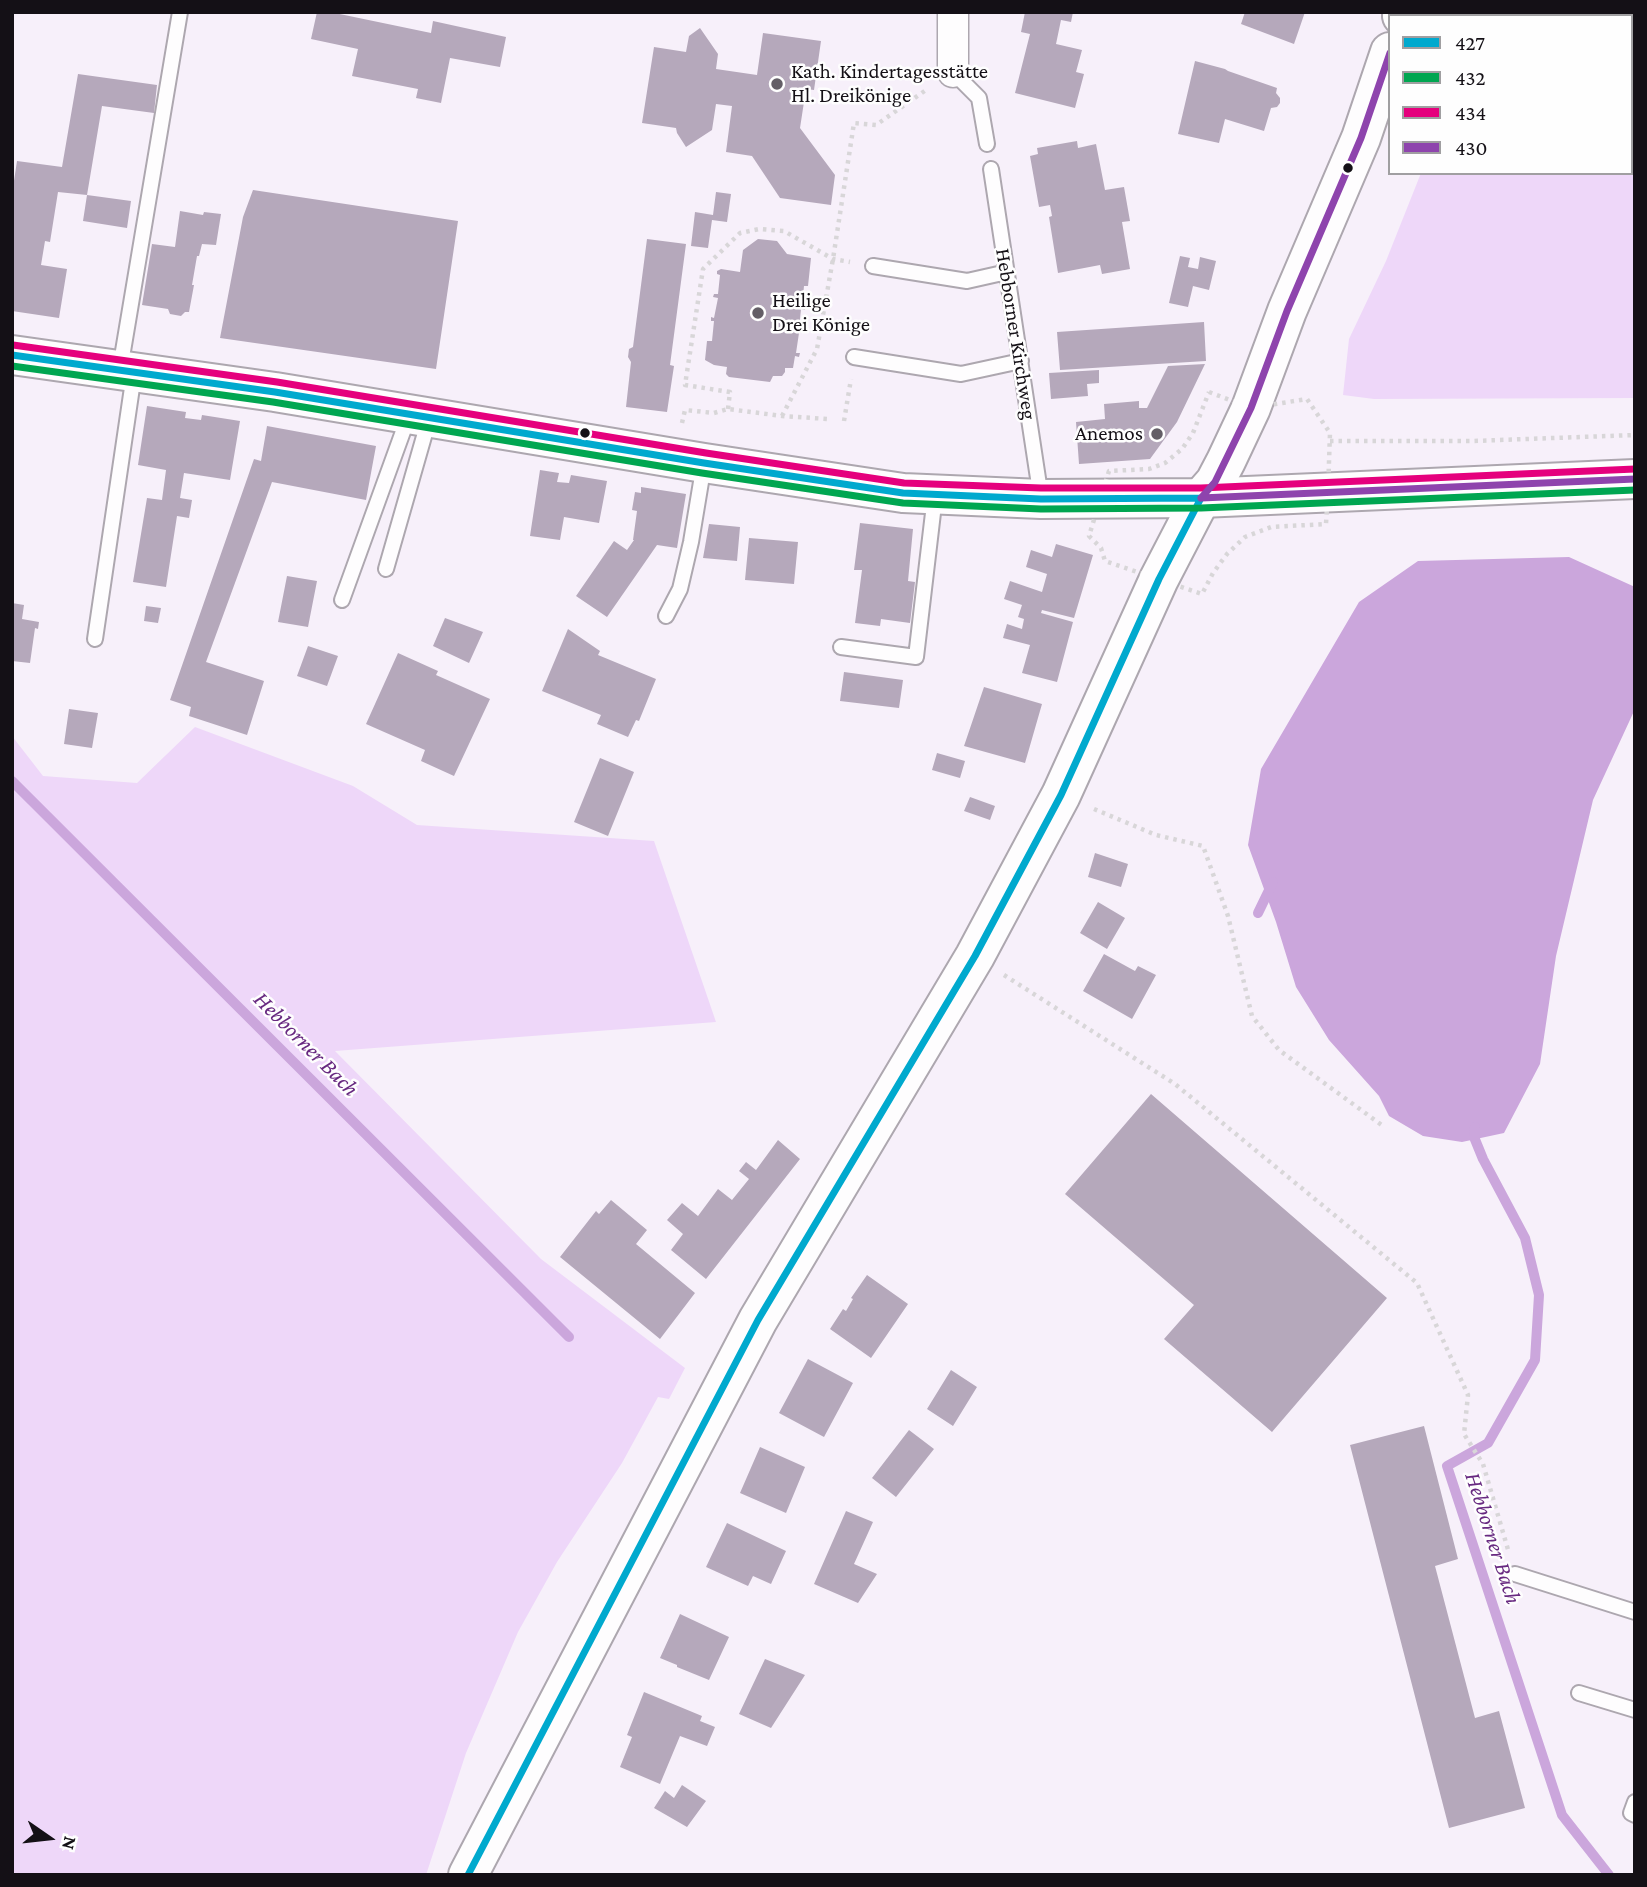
<!DOCTYPE html>
<html>
<head>
<meta charset="utf-8">
<style>
  body { margin:0 }
  #map { position:relative; width:1647px; height:1887px; overflow:hidden; background:#f7f0fa; font-family:"Crimson Pro",serif }
  canvas { display:block }
  .frame { position:absolute; inset:0; border:14px solid #141016; pointer-events:none }
  .legend { position:absolute; left:1388px; top:14px; width:245px; height:161px; box-sizing:border-box; background:#fefefe; border:2px solid #a09fa1; margin:0; padding:9px 12px; list-style:none; font-size:21px; color:#141016 }
  .legend li { display:flex; align-items:center; gap:14px; height:35px }
  .legend b { width:35px; border:2px solid #a09fa1 }
  .north { position:absolute; left:14px; top:1803px; width:70px; height:70px; -webkit-text-stroke:5px #fefefe; paint-order:stroke; rotate:104deg; font-size:19px; font-weight:700; line-height:28px; text-align:center; color:#141016 }
  .north::after { content:''; display:block; margin:auto; width:24px; height:32px; background:#141016; clip-path:polygon(50% 0,100% 100%,50% 72%,0 100%) }
</style>
</head>
<body>
<div id="map">
<canvas width="1647" height="1887"></canvas>
<div class="frame"></div>
<ul class="legend">
<li><b style="height:9px;background:#00a9ce"></b>427</li>
<li><b style="height:9px;background:#00a651"></b>432</li>
<li><b style="height:9px;background:#e5007d"></b>434</li>
<li><b style="height:9px;background:#8e44ad"></b>430</li>
</ul>
<div class="north">N</div>
</div>
<script>
const ctx = document.querySelector('canvas').getContext('2d');
ctx.lineJoin = 'round';
function fillPath(path, color) {
  ctx.fillStyle = color;
  ctx.fill(path, 'evenodd');
}
function shape(rows) {
  const path = new Path2D();
  for (const r of rows) {
    path.moveTo(r[0], r[1]);
    for (let i = 2; i < r.length; i += 2) path.lineTo(r[i], r[i + 1]);
  }
  return path;
}
function trace(path, color, width, dash) {
  ctx.strokeStyle = color;
  ctx.lineWidth = width;
  ctx.lineCap = dash ? 'butt' : 'round';
  ctx.setLineDash(dash || []);
  ctx.stroke(path);
}
function label(font, color, halo, rows, align = 'center') {
  ctx.font = font + ' "Crimson Pro",serif';
  ctx.lineWidth = 5;
  ctx.setLineDash([]);
  ctx.textBaseline = 'middle';
  ctx.strokeStyle = halo;
  ctx.fillStyle = color;
  for (const [text, x, y, turn = 0] of rows) {
    ctx.save();
    ctx.translate(x, y);
    ctx.rotate((+turn || 0) * Math.PI / 180);
    ctx.textAlign = isNaN(turn) ? turn : align;
    if (halo) ctx.strokeText(text, 0, 0);
    ctx.fillText(text, 0, 0);
    ctx.restore();
  }
}
fillPath(shape([
  [1463,12,1635,12,1635,398,1374,399,1343,395,1349,339,1386,261,1421,173,1631,173,1631,16,1462,16],
  [195,727,353,786,417,825,654,841,716,1022,335,1051,541,1259,685,1368,669,1399,658,1397,622,1463,557,1562,518,1632,466,1753,426,1875,12,1875,12,736,43,776,137,783]
]), '#eed7f9');
fillPath(shape([
  [1569,557,1635,587,1635,709,1593,800,1556,956,1540,1064,1504,1133,1462,1142,1423,1136,1389,1116,1379,1096,1329,1040,1296,987,1276,922,1248,845,1261,769,1359,602,1418,561]
]), '#cba6dc');
trace(shape([
  [12,781,569,1337],
  [1258,913,1273,882],
  [1475,1127,1474,1137,1483,1159,1525,1238,1539,1295,1535,1360,1488,1443,1447,1466,1562,1815,1609,1875]
]), '#cba6dc', 10);
fillPath(shape([
  [317,12,330,12,431,33,433,21,506,37,500,67,450,58,441,103,416,98,418,89,352,76,358,49,311,39],
  [1025,12,1073,12,1071,22,1061,20,1056,44,1082,50,1076,72,1084,74,1075,108,1015,93,1030,34,1021,32],
  [1245,12,1305,12,1294,44,1241,24],
  [700,28,718,54,716,69,757,75,763,33,821,41,814,90,806,89,800,128,835,175,831,205,780,198,752,156,726,152,732,106,716,104,712,130,686,147,677,133,676,128,642,123,654,47,686,52,689,36],
  [1195,61,1225,69,1228,71,1277,88,1276,93,1280,98,1280,103,1277,107,1271,108,1264,131,1225,119,1219,143,1178,134],
  [78,74,157,85,154,113,102,106,87,195,58,192,50,242,45,241,41,265,67,269,59,318,12,311,12,194,17,161,62,167],
  [1077,141,1078,148,1096,144,1105,190,1124,187,1130,221,1122,222,1130,269,1102,274,1100,265,1058,273,1049,217,1052,216,1050,205,1039,207,1030,156,1038,154,1037,148],
  [253,190,458,221,436,369,220,338,243,217],
  [716,192,731,194,727,222,712,220,708,248,691,246,695,212,713,215],
  [87,195,131,201,127,228,83,221],
  [180,211,203,215,204,212,221,214,216,245,202,244,199,256,197,256,192,285,194,285,189,312,185,312,181,316,170,314,168,309,142,305,152,244,175,247],
  [647,239,686,244,670,365,674,366,667,412,626,407,631,362,628,357,629,349,633,347],
  [758,239,777,241,787,254,811,258,808,286,804,286,802,306,806,306,805,310,801,309,799,329,802,330,802,333,799,333,796,353,800,353,799,357,795,356,793,368,785,368,785,372,782,376,773,376,770,382,729,377,726,374,727,367,714,365,705,360,707,341,712,341,714,321,711,321,711,317,714,318,718,298,713,297,714,294,718,294,720,275,717,274,717,271,721,269,740,272,743,250],
  [1180,256,1190,258,1188,267,1198,269,1200,257,1216,261,1209,290,1193,286,1188,307,1169,303],
  [1204,322,1206,361,1060,370,1057,332],
  [1205,364,1177,422,1150,459,1079,464,1076,422,1105,419,1104,404,1139,401,1139,408,1147,408,1168,366],
  [1099,370,1099,383,1087,384,1088,396,1051,399,1049,373],
  [147,406,186,412,185,418,201,420,202,415,240,421,230,480,184,473,180,498,192,500,189,518,177,516,166,587,133,582,147,498,162,500,166,470,138,465],
  [267,426,376,446,366,500,272,482,206,662,264,681,247,735,189,716,191,707,170,700,254,459,261,461],
  [540,470,559,473,557,482,569,483,571,475,607,481,599,523,564,517,560,540,530,536],
  [641,487,686,494,677,548,657,545,607,617,576,596,614,541,627,550,634,540,633,540,637,511,632,510,635,492,641,493],
  [860,523,913,529,908,581,915,582,910,623,881,619,880,626,855,623,862,570,854,570],
  [709,524,740,527,737,561,703,558],
  [749,538,798,542,794,584,745,580],
  [1056,544,1093,555,1074,618,1042,610,1041,613,1073,622,1057,682,1022,673,1030,645,1003,638,1007,624,1022,629,1024,619,1018,617,1022,605,1004,599,1010,581,1042,592,1047,574,1026,567,1031,550,1052,557],
  [287,576,317,581,308,627,278,622],
  [12,603,24,605,22,619,39,622,38,629,35,628,30,663,12,661],
  [146,606,161,608,158,623,144,621],
  [445,618,483,632,469,663,433,646],
  [568,629,600,651,598,655,656,679,639,721,636,720,628,737,597,724,601,715,542,691],
  [308,646,338,656,327,686,297,676],
  [398,653,438,671,436,675,490,699,454,776,421,761,425,750,366,724],
  [844,672,903,680,899,708,840,701],
  [984,687,1042,704,1025,763,964,746],
  [69,709,98,713,92,748,64,744],
  [937,753,965,761,960,778,932,770],
  [600,758,634,772,608,836,574,822],
  [970,797,995,806,990,820,964,811],
  [1095,853,1128,864,1121,887,1088,877],
  [1098,902,1125,918,1107,949,1080,933],
  [1104,954,1135,971,1138,966,1156,975,1132,1019,1083,991],
  [1151,1094,1387,1298,1272,1432,1164,1339,1194,1305,1065,1194],
  [778,1140,800,1159,706,1279,671,1250,683,1234,667,1220,682,1203,698,1216,718,1189,732,1200,749,1179,739,1171,746,1162,756,1170],
  [611,1200,647,1230,636,1244,695,1293,660,1339,560,1257,596,1211,599,1214],
  [867,1275,908,1304,871,1358,830,1329,843,1309,846,1311,853,1299,851,1298],
  [808,1359,853,1383,824,1437,779,1413],
  [951,1370,977,1387,953,1426,927,1409],
  [1424,1426,1458,1559,1435,1566,1475,1718,1499,1711,1525,1808,1449,1828,1350,1445],
  [909,1430,934,1449,896,1497,872,1478],
  [760,1447,805,1467,786,1513,740,1493],
  [846,1511,873,1522,854,1564,877,1574,858,1603,814,1584],
  [727,1523,786,1551,771,1584,753,1576,748,1586,706,1567],
  [680,1614,729,1637,709,1680,677,1667,677,1665,660,1658],
  [765,1659,805,1675,771,1728,739,1714],
  [644,1692,702,1716,700,1721,715,1727,707,1746,680,1736,660,1784,620,1767,632,1737,627,1735],
  [682,1785,706,1801,687,1827,654,1808,665,1791,674,1798]
]), '#b5a8bb');
const service = shape([
  [953,72,979,98,987,144],
  [991,169,1041,498],
  [873,266,967,281,1007,272],
  [854,357,961,374,1021,361],
  [120,369,180,12],
  [386,569,429,419],
  [342,600,409,415],
  [666,616,680,589,691,542,704,464],
  [95,639,134,374],
  [841,647,916,657,935,496],
  [1515,1574,1635,1612],
  [1579,1693,1635,1710],
  [1635,1802,1631,1813,1635,1815]
]);
const minor = shape([
  [953,12,953,72]
]);
const secondary = shape([
  [12,355,275,392,704,463,903,493,1041,499,1201,498,1635,479]
]);
const primary = shape([
  [1402,16,1403,12],
  [468,1875,758,1320,975,956,1061,795,1159,579,1201,498,1215,482,1226,461,1251,408,1287,311,1361,138,1390,52]
]);
trace(service, '#ada7af', 18);
trace(minor, '#ada7af', 33);
trace(secondary, '#ada7af', 42);
trace(primary, '#ada7af', 42);
trace(shape([
  [1209,392,1251,408,1307,399,1330,433,1328,491,1326,524,1271,527,1245,537,1227,554,1213,573,1202,594,1105,561,1101,548,1089,536,1109,471,1149,469,1165,463,1182,449,1193,433,1209,392],
  [728,409,730,392,685,385,703,269,740,233,759,229,784,231,833,259,850,262],
  [782,416,817,349,833,259,854,123,876,125,926,90],
  [844,421,851,379],
  [682,423,685,410,714,413,728,409,782,416,828,419],
  [1330,441,1473,441,1635,435],
  [1094,809,1156,835,1203,846,1228,916,1252,1016,1279,1050,1383,1126],
  [1004,975,1175,1084,1417,1283,1468,1395,1464,1434,1483,1464,1509,1553]
]), '#d8d6d8', 4.5, [3.5, 5]);
trace(service, '#fefdfe', 14);
trace(minor, '#fefdfe', 30);
trace(secondary, '#fefdfe', 38);
trace(primary, '#fefdfe', 38);
trace(shape([
  [12,355,275,392,704,463,903,493,1041,499,1201,498],
  [468,1875,758,1320,975,956,1061,795,1159,579,1201,498]
]), '#00a9ce', 7);
trace(shape([
  [12,366,273,402,702,473,903,503,1041,509,1201,508,1635,490]
]), '#00a651', 7);
trace(shape([
  [13,345,277,382,706,453,904,483,1041,488,1201,488,1635,469]
]), '#e5007d', 7);
trace(shape([
  [1201,498,1215,482,1251,408,1287,311,1361,138,1390,53],
  [1201,498,1635,479]
]), '#8e44ad', 7);
for (const [x, y, r, color] of [
  [777,84,7,"#635e66"],
  [1348,168,6,"#141016"],
  [758,313,7,"#635e66"],
  [585,433,6,"#141016"],
  [1157,434,7,"#635e66"]
]) {
  const dot = new Path2D();
  dot.arc(x, y, r, 0, 2 * Math.PI);
  ctx.fillStyle = color;
  ctx.fill(dot);
  trace(dot, '#fefefe', 2.5);
}
label('21px', '#141016', '#fefefe', [
  ["Kath. Kindertagesstätte",791,72],
  ["Hl. Dreikönige",791,96],
  ["Heilige",772,301],
  ["Drei Könige",772,325],
  ["Anemos",1143,434,"right"]
], 'left');
label('21px', '#141016', '#fefefe', [
  ["Hebborner Kirchweg",1016,334,81]
]);
label('italic 23px', '#682a81', '#fefefe', [
  ["Hebborner Bach",306,1044,45],
  ["Hebborner Bach",1493,1538,72]
]);
</script>
</body>
</html>
